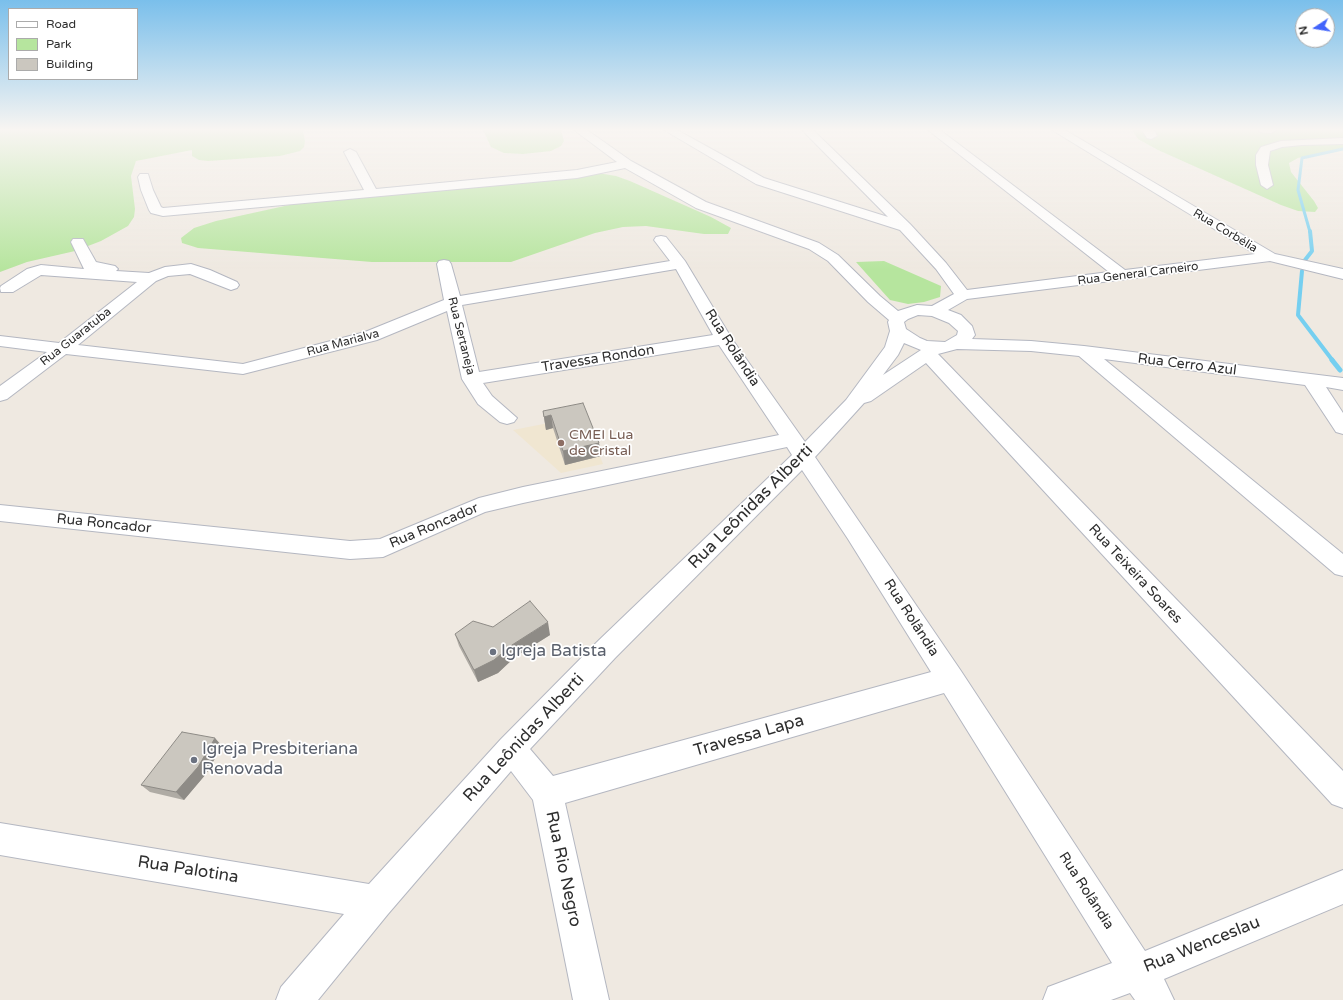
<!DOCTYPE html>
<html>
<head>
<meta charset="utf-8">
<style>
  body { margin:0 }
  #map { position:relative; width:1343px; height:1000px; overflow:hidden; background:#efe9e1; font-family:"Varela Round",sans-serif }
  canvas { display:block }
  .legend { position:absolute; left:8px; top:8px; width:130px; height:72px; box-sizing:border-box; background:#fff; border:1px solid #ababab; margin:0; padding:5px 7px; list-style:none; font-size:12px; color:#2e2e2e }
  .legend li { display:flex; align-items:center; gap:8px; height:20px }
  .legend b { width:20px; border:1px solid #ababab }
  .north { position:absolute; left:1295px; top:8px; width:40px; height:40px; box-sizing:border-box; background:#fff; border:1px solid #ababab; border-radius:50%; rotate:258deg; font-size:11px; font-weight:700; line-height:16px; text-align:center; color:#2e2e2e }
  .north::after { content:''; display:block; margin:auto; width:14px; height:18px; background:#4264fb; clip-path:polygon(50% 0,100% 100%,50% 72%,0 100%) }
</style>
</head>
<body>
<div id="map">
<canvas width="1343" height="1000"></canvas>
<ul class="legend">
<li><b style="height:5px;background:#fff"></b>Road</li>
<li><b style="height:11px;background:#b6e59e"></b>Park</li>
<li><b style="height:11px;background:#cbc7bf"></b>Building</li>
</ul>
<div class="north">N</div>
</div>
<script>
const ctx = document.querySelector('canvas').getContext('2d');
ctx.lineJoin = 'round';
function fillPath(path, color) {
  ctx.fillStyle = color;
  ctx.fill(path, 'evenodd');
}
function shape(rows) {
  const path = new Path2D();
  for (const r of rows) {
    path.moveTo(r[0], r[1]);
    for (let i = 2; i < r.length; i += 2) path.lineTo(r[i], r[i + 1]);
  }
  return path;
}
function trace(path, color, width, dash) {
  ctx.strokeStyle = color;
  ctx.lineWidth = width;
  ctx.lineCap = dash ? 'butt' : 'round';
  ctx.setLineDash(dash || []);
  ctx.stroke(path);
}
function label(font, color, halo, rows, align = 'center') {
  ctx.font = font + ' "Varela Round",sans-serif';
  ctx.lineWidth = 3.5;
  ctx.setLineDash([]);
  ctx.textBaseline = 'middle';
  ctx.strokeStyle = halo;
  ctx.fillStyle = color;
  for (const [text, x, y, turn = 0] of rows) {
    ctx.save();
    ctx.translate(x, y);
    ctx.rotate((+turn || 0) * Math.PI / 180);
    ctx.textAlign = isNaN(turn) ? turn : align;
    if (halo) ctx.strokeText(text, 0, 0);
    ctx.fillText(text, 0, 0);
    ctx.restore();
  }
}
fillPath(shape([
  [584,416,603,464,561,473,513,430]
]), '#f0e6d1');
fillPath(shape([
  [0,130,303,130,305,141,304,147,300,151,280,156,208,161,199,160,192,156,192,150,136,161,131,176,135,209,134,217,128,226,101,241,75,251,27,262,0,272],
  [483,130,561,130,564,141,561,146,551,151,523,154,504,153,491,147],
  [1132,130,1343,130,1343,148,1298,158,1289,163,1291,172,1314,201,1318,208,1315,212,1298,211,1281,205,1158,150,1138,139],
  [598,173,616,176,630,181,711,217,731,228,728,234,704,234,646,226,623,227,595,233,511,262,372,262,198,248,182,243,181,238,194,228,216,221,303,202],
  [884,261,941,286,940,297,924,302,908,304,890,300,856,262]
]), '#b6e59e');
trace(shape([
  [1310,232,1298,190,1302,158,1343,149]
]), '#75cff0', 3);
trace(shape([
  [1305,260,1312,251,1310,231],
  [1302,271,1298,315,1333,361]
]), '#75cff0', 4);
trace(shape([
  [1332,360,1340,370]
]), '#75cff0', 5);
const minor = shape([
  [574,130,587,130,631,161,706,202,819,243,838,255,880,296,898,311,917,305,932,306,954,294,936,269,900,230,756,184,664,130,677,130,764,178,888,217,802,130,813,130,910,224,946,263,967,290,1109,272,928,130,940,130,1125,270,1255,254,1052,130,1065,130,1275,254,1343,269,1343,279,1270,261,967,299,948,310,961,315,972,326,975,335,972,339,1031,341,1084,346,1343,378,1343,390,1326,387,1343,413,1343,434,1336,432,1305,385,1104,359,1343,554,1343,576,1335,574,1079,356,1031,351,957,349,938,354,1343,771,1343,808,1332,804,926,363,871,401,864,403,815,457,961,671,1145,951,1343,870,1343,904,1164,979,1174,1000,1135,1000,1130,993,1111,1000,1043,1000,1048,987,1112,963,944,693,565,803,609,1000,573,1000,533,800,511,771,388,914,318,1000,276,1000,281,987,344,914,0,855,0,823,369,884,501,739,597,642,792,455,787,447,523,503,485,512,383,557,350,559,0,521,0,505,350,541,380,539,479,498,523,487,779,435,719,345,483,383,492,396,517,418,514,422,507,424,500,422,478,404,462,379,447,311,377,340,243,374,66,354,7,399,0,401,0,386,47,352,0,346,0,336,59,343,137,282,41,275,13,292,1,292,0,288,1,286,27,269,41,265,84,269,71,242,73,239,83,239,96,262,115,266,118,269,116,271,149,273,165,267,191,264,210,270,237,282,239,285,237,288,231,290,190,274,168,276,156,281,78,345,243,364,365,332,444,300,437,264,439,261,444,260,449,261,451,264,460,296,670,261,654,240,656,237,661,236,666,237,685,261,732,339,805,442,846,400,885,347,890,331,888,322,889,320,868,302,828,261,809,249,696,208,625,168,577,178,163,216,151,213,149,210,141,190,138,177,140,174,148,174,153,190,161,207,163,208,364,190,344,152,350,149,356,152,376,189,577,170,617,162,574,130],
  [676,269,713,335,479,372,462,305,676,269],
  [918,315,932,316,949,323,958,331,957,335,945,342,927,341,920,338,906,329,904,322,908,319,918,315],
  [904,343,921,350,883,375,898,355,904,343],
  [802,470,848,539,931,672,553,776,530,749,615,658,802,470],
  [1142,130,1154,130,1157,136,1151,139,1147,138,1142,130],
  [1258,130,1276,130,1271,133,1260,132,1258,130],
  [1343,138,1343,144,1302,145,1282,147,1270,151,1268,165,1273,185,1267,189,1261,185,1256,165,1256,155,1261,147,1281,141,1343,138]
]);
trace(minor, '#b4b7c1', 2);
fillPath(minor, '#fff');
fillPath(shape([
  [543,411,599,443,601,456,565,465,553,428,546,430,545,424],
  [493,627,550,635,515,657,498,673,478,682,459,646,455,634],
  [222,746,206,774,184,800,150,792,141,785]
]), '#afaba4');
fillPath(shape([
  [551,415,553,428,546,430,544,417],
  [599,443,601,456,565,465,563,451],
  [548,622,550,635,515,657,498,673,478,682,474,670],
  [215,738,222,746,206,774,184,800,176,792]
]), '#8e8b86');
const building = shape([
  [583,403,599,443,563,451,551,415,544,417,543,411,583,403],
  [530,601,548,622,512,645,494,660,474,670,455,634,473,621,493,627,530,601],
  [182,732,215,738,198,767,176,792,141,785,182,732]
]);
fillPath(building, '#cbc7bf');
trace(building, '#8e8b86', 1);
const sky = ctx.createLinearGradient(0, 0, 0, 270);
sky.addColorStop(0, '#7abfeb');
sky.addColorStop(0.48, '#f8f5f2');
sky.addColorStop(1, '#f8f5f200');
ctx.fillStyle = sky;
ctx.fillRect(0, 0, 1343, 270);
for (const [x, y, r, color] of [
  [561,443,4,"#8d6e63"],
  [493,652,4,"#6b7280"],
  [194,760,4,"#6b7280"]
]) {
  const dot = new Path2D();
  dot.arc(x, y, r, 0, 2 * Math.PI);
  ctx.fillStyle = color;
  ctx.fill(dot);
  trace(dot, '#fff', 1.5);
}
label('12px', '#2e2e2e', '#fff', [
  ["Rua Corbélia",1225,231,31],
  ["Rua General Carneiro",1138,274,-7],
  ["Rua Sertaneja",461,336,76],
  ["Rua Guaratuba",76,337,-38],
  ["Rua Marialva",343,343,-15]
]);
label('14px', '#2e2e2e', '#fff', [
  ["Rua Rolândia",732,348,57],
  ["Travessa Rondon",598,359,-9],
  ["Rua Cerro Azul",1187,365,7],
  ["Rua Roncador",104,524,6],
  ["Rua Roncador",434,526,-23],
  ["Rua Teixeira Soares",1135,574,47],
  ["Rua Rolândia",911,618,57],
  ["Rua Rolândia",1086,891,57]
]);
label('14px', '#785e54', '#fff', [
  ["CMEI Lua",569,435],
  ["de Cristal",569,451]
], 'left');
label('17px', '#2e2e2e', '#fff', [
  ["Rua Leônidas Alberti",751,507,-45],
  ["Travessa Lapa",749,736,-16],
  ["Rua Leônidas Alberti",524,738,-47],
  ["Rua Rio Negro",563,869,78],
  ["Rua Palotina",188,870,9],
  ["Rua Wenceslau",1202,945,-22]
]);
label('17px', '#5b616d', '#fff', [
  ["Igreja Batista",501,652],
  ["Igreja Presbiteriana",202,750],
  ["Renovada",202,770]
], 'left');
</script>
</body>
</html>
